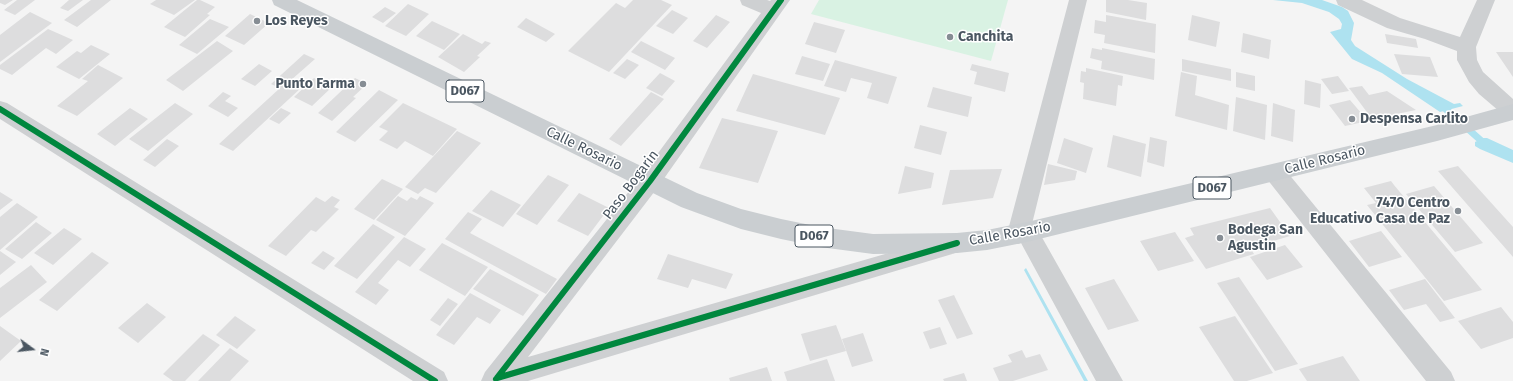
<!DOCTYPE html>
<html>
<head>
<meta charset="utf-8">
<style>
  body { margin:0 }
  #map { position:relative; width:1513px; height:381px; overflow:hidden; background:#f4f4f4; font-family:"Fira Sans",sans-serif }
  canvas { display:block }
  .north { position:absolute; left:12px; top:329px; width:40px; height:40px; -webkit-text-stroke:3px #fff; paint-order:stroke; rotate:105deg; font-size:11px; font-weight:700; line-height:16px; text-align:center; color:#4a5661 }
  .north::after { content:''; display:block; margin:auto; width:14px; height:18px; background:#4a5661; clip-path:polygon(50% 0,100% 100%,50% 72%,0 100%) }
</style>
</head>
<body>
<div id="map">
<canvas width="1513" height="381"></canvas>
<div class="north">N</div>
</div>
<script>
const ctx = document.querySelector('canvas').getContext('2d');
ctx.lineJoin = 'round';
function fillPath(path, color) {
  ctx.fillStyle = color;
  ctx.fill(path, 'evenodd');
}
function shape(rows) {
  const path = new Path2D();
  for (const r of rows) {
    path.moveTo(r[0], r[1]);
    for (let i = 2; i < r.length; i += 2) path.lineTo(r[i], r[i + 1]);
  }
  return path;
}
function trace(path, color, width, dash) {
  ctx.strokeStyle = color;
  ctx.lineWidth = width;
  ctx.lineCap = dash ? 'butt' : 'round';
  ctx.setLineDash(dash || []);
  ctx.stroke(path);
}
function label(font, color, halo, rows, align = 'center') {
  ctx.font = font + ' "Fira Sans",sans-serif';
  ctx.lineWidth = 3;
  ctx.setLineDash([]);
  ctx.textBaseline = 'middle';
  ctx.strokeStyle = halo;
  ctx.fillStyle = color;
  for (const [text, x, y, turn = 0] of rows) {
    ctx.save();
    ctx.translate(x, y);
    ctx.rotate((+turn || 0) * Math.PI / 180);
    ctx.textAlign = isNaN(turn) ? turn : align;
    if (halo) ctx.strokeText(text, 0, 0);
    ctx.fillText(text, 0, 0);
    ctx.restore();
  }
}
fillPath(shape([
  [819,0,1008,0,991,61,811,14]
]), '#d9f2e3');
fillPath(shape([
  [1273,0,1322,0,1342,7,1348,11,1354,23,1351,40,1355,46,1407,79,1454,104,1460,103,1463,106,1440,112,1382,73,1352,59,1330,32,1341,29,1342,24,1339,19,1329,12,1302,3],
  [1483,138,1487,138,1513,150,1513,163,1480,149,1475,146,1475,142],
  [1026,268,1088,381,1084,381,1024,270]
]), '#aee2f0');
trace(shape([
  [1440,104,1486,145]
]), '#aee2f0', 7);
fillPath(shape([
  [0,0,13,0,5,5,0,3],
  [17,0,35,0,15,15,4,10],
  [69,0,83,0,68,11,60,8],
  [91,0,111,0,77,27,64,20],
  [156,0,195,0,174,15,150,4],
  [197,0,200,0,215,7,207,14,210,15,185,37,164,27],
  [633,0,661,0,672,5,609,72,568,51,616,3,625,8],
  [1106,0,1128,0,1147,3,1146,20,1106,12],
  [408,4,429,14,406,36,385,26],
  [385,7,396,13,383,23,372,17],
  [672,10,688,18,673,34,656,26],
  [30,12,52,23,0,62,0,35],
  [250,14,269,23,244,45,225,36],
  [716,15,730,22,707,48,693,41],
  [1106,15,1156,24,1155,53,1104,43,1105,35,1094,33,1095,20,1106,22],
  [1192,15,1220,22,1216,47,1188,40],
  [526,18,555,34,546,42,517,27],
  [210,19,229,27,197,54,179,45],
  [432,21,460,34,444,50,416,36],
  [814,22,845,30,836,53,805,44],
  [48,29,73,40,56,54,46,48,12,75,0,69,0,65],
  [1243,33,1271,40,1269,59,1241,52],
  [463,34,482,44,485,41,491,43,477,56,480,57,464,72,438,57],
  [1385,34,1416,39,1418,48,1387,43],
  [217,41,233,51,183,91,166,80],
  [641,41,675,58,665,70,631,52],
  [91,45,110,54,79,79,56,67,77,51,81,53],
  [1092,48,1102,50,1102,48,1155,59,1154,80,1101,69,1102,61,1090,58],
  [1496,52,1513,52,1513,77],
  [304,54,315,59,290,81,302,87,233,151,219,144,280,88,271,84],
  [1394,54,1430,57,1438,77,1402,74],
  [802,56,830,64,823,81,795,74],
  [627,59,639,65,625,79,613,73],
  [1182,59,1231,69,1231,81,1182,71],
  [835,60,897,77,888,104,867,98,872,83,851,78,846,92,824,86],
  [259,64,272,71,255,86,241,79],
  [972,64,1009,73,1005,92,974,84,977,72,970,70],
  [98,65,123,78,77,116,57,106,88,81,82,79],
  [1086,68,1123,76,1122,86,1118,85,1116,106,1083,99,1084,83,1080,82,1081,71,1086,72],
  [1181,72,1197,76,1195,95,1229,105,1227,130,1175,116],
  [1236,72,1255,76,1255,91,1236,87],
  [660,73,675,81,662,96,646,88],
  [753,74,840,98,825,135,736,111],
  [1338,76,1349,91,1332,94,1321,79],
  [314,78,332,87,312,106,294,97],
  [355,78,367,84,353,97,356,98,332,121,318,113],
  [1305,80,1321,84,1320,108,1304,104],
  [1362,86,1369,95,1387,91,1416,110,1372,119,1349,88],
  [933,87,972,97,968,117,927,107],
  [379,90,398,100,355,142,336,132],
  [223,92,231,96,225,101,238,108,228,117,208,106],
  [651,92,664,99,621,146,609,139],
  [1236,97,1267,105,1265,140,1233,131],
  [1350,100,1368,121,1345,126,1329,105],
  [175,103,193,114,148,151,129,139],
  [403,103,457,129,433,156,405,141,397,149,379,140,388,131,379,127],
  [1273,103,1295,110,1293,142,1271,136],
  [130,108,148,119,115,146,97,134],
  [281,108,291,113,279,124,269,119],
  [722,118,778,131,758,183,699,168],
  [920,125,947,132,941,155,914,148],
  [457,131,481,143,436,193,425,188,418,194,405,187],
  [1113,135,1146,144,1141,177,1107,167],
  [1150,137,1167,141,1164,167,1147,162],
  [1064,138,1093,148,1086,173,1057,163],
  [167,139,179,146,155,167,143,160],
  [1048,164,1077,171,1075,180,1044,185],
  [905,166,934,173,931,188,898,194],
  [1458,166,1513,227,1513,257,1438,171],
  [1002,169,993,198,942,205,950,170],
  [548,175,569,185,537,225,516,214],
  [382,179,403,189,374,220,354,209],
  [1391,181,1394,185,1482,290,1444,301,1367,205,1376,203,1364,188],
  [1434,186,1483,243,1455,252,1406,194],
  [491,190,521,205,503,227,472,211],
  [0,192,13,200,0,210],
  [579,193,609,208,588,236,557,221],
  [332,196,340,200,334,207,339,209,316,232,311,230,286,256,268,246,316,197,325,202],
  [398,196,407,201,411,197,417,200,420,196,434,203,405,236,376,220],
  [17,203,38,217,0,250,0,217],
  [1270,208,1290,236,1250,248,1254,254,1244,257,1206,269,1185,238,1194,235,1190,228],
  [468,212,482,219,470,233,557,279,546,294,445,239],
  [36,222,52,233,22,259,5,249],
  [373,224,395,237,357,279,334,266],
  [64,228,82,239,53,265,34,253],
  [1381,231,1402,257,1369,267,1349,241],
  [1175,232,1194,261,1158,271,1140,241],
  [404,237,426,249,410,267,398,260,378,283,389,290,376,305,355,292],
  [442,243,488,267,465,296,419,270],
  [1285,245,1303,267,1267,280,1250,257],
  [0,251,16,262,0,275],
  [323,251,335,258,324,270,311,263],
  [92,252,109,263,57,311,39,300],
  [668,254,733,274,726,289,692,279,688,288,657,279],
  [31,265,47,282,0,318,0,288],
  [490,269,539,295,523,316,473,289],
  [1239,277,1298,364,1275,371,1217,283],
  [1114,279,1139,321,1108,330,1085,288],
  [1425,279,1455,318,1440,322,1426,304,1404,310,1389,290],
  [470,293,501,310,490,324,477,317,454,345,436,335],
  [954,295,973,334,957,339,938,300],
  [448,298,458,304,440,326,430,320],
  [147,303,166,317,138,343,118,328],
  [1501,307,1513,322,1513,338,1481,349,1458,321],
  [235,316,256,330,237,349,216,335],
  [1235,316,1273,373,1247,381,1234,381,1199,327],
  [836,325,846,351,810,361,801,334],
  [0,326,21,341,0,361],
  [940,327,947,344,930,349,923,332],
  [863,333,873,361,852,367,842,339],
  [203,334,220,345,185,381,173,381,163,374],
  [230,348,249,361,230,381,198,381],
  [1022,350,1026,358,1040,354,1048,370,1013,381,999,381,993,368,1012,362,1008,355],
  [1343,356,1360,381,1307,381,1299,369],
  [827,359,835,381,787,381,784,372],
  [767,367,772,381,730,381,729,378],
  [964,373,967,381,944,381,943,379]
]), '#ddddde');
fillPath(shape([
  [740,0,767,0,770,1,771,0,790,0,658,187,528,357,951,235,959,238,962,245,959,252,528,381,481,381,485,372,642,175,761,13,742,5,740,0],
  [1069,0,1087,0,1032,224,1035,225,1123,381,1096,381,1021,243,1018,244,1010,241,1007,234,1069,0],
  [1336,0,1362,0,1400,18,1460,37,1477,0,1495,0,1476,47,1477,60,1483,72,1513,99,1513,119,1506,117,1479,94,1469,82,1457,60,1457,51,1425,39,1387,28,1338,5,1336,0],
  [0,101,7,103,444,372,448,381,413,381,0,119,0,101],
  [1275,164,1283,167,1451,372,1455,381,1426,381,1267,179,1264,173,1267,167,1275,164]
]), '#ced0d2');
fillPath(shape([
  [272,0,297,0,697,193,741,209,781,219,820,227,873,234,957,233,987,230,1027,222,1437,125,1513,104,1513,120,1437,141,1027,242,987,250,957,253,873,254,820,247,781,239,741,229,681,207,274,5,272,0]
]), '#caced1');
trace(shape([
  [0,109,435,381],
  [497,378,957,243],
  [496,379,650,181,781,0]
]), '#00873e', 6);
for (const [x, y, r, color] of [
  [257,21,4,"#868d94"],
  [950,37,4,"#868d94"],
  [363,84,4,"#868d94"],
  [1352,119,4,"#868d94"],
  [1458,211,4,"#868d94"],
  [1220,238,4,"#868d94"]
]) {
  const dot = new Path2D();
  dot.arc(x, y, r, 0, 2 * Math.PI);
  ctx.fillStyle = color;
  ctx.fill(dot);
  trace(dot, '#fff', 1.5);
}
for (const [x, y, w] of [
  [465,91,38],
  [1212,188,38],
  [814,236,38]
]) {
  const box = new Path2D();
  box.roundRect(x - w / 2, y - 11, w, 22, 3);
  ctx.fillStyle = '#fff';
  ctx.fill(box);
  trace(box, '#4a5661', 1);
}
label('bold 13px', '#4a5661', null, [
  ["D067",465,91],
  ["D067",1212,188],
  ["D067",814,236]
]);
label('bold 14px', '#4a5661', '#fff', [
  ["Los Reyes",265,21],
  ["Canchita",958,37],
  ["Punto Farma",355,84,"right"],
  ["Despensa Carlito",1360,119],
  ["7470 Centro",1450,203,"right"],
  ["Educativo Casa de Paz",1450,219,"right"],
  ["Bodega San",1228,230],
  ["Agustin",1228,246]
], 'left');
label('14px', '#4a5661', '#fff', [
  ["Calle Rosario",584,149,26],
  ["Calle Rosario",1325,160,-14],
  ["Paso Bogarin",631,185,-53],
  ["Calle Rosario",1010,234,-10]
]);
</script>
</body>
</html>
